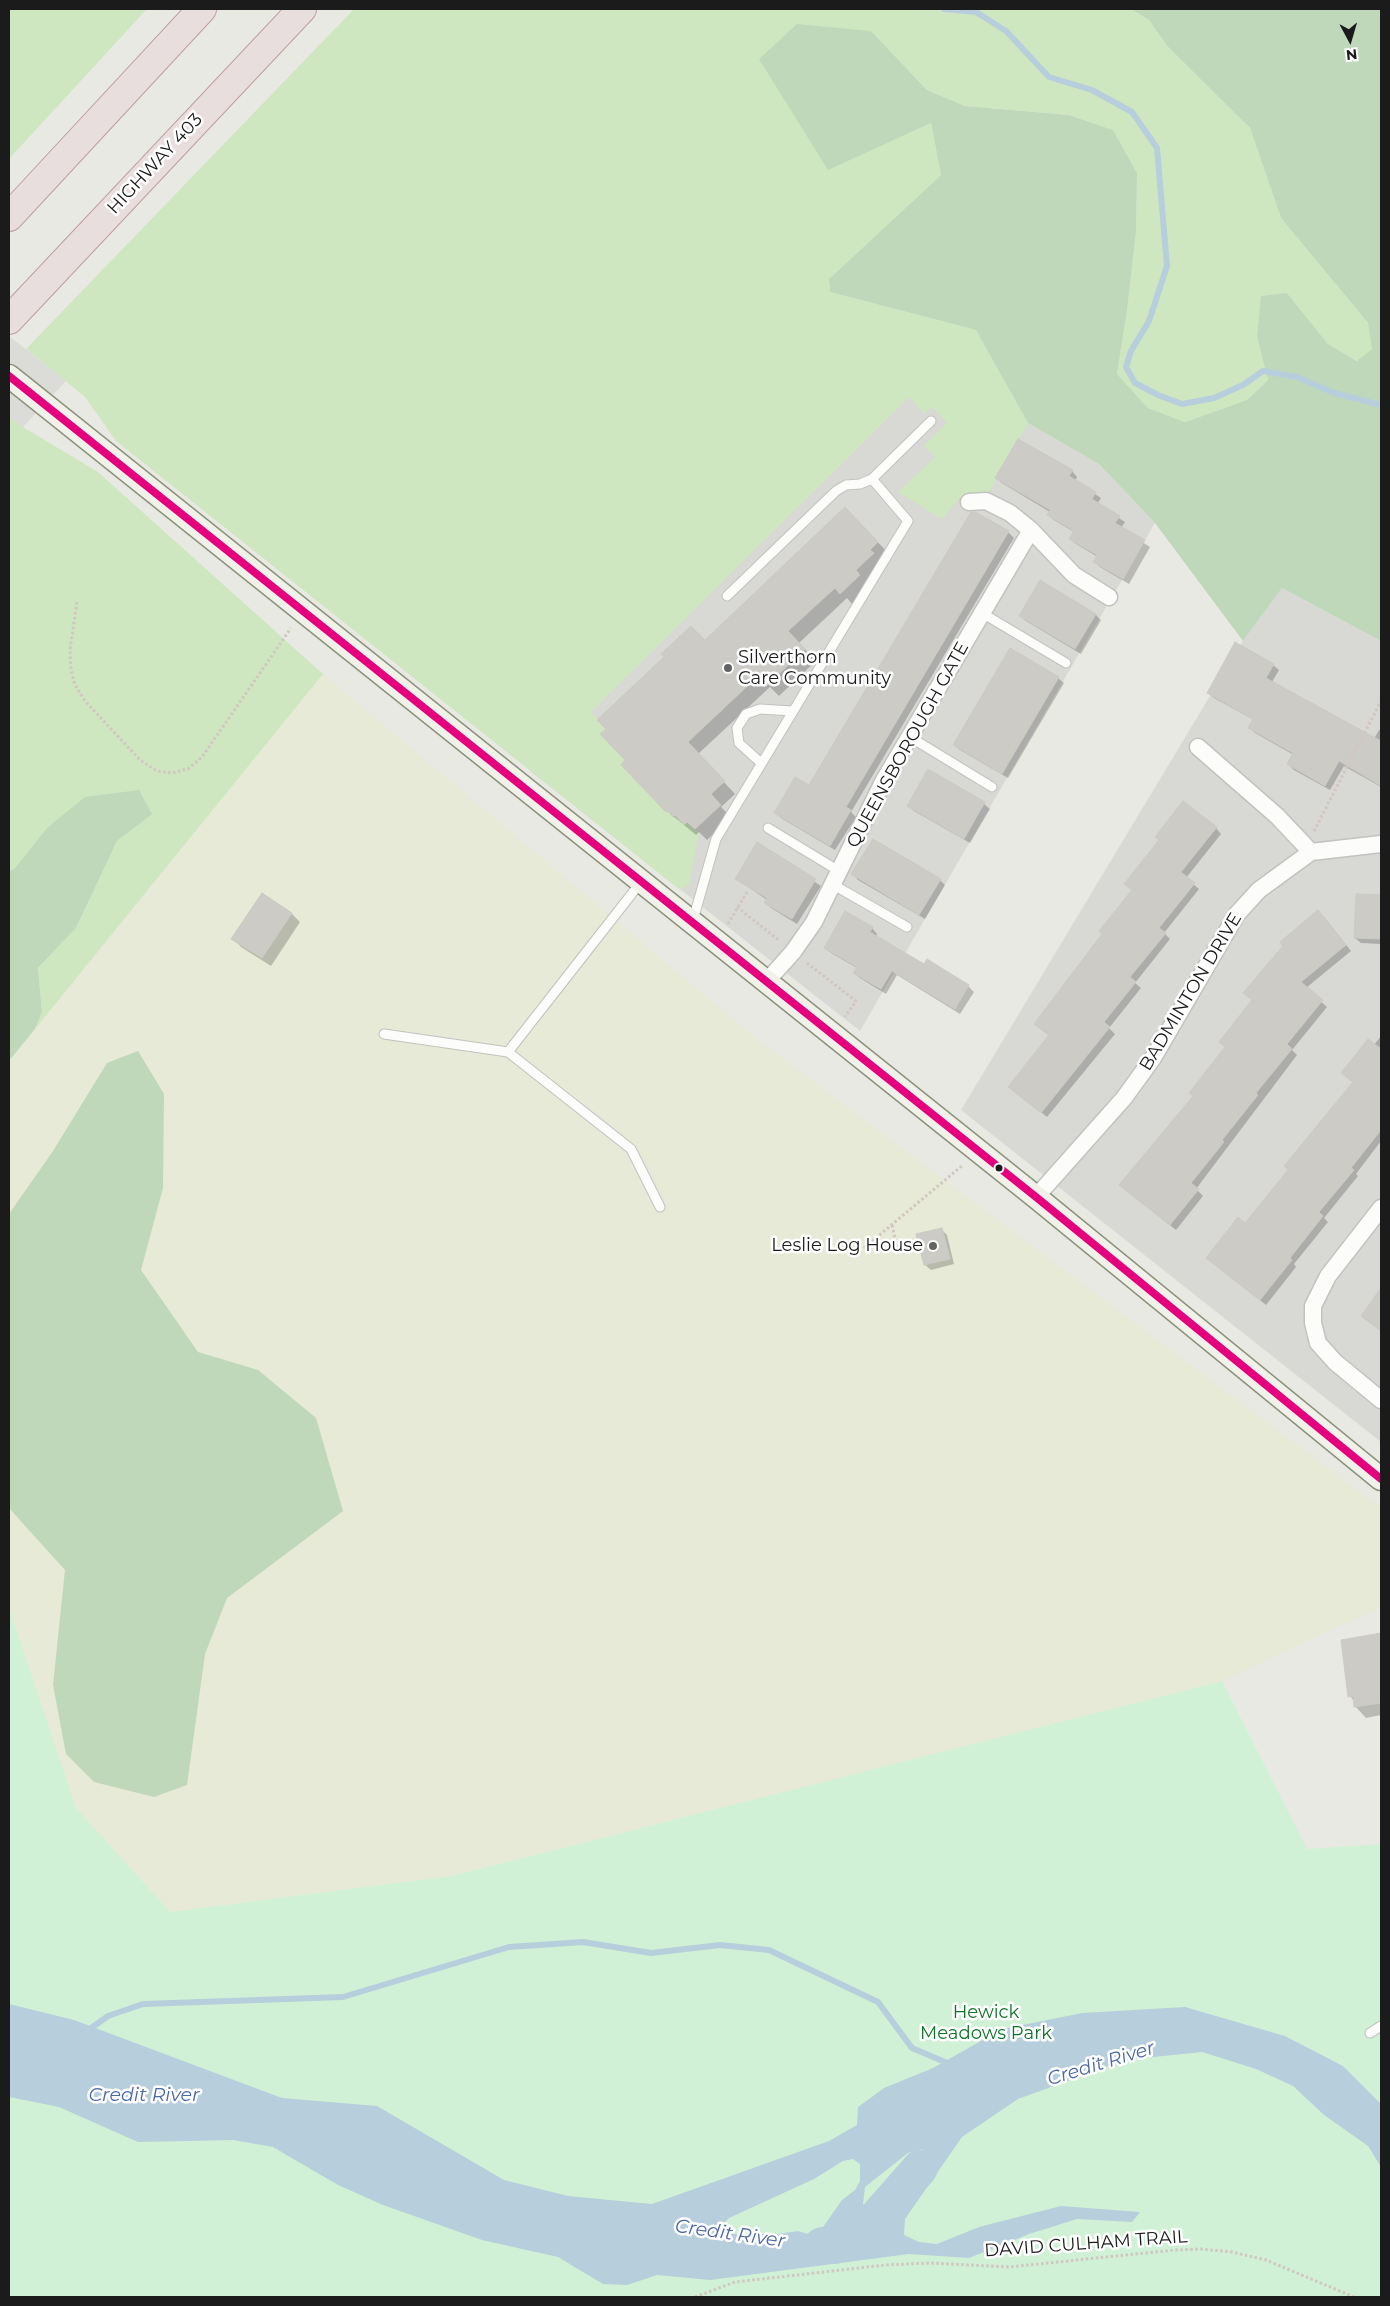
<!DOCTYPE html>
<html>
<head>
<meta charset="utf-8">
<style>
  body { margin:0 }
  #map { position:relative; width:1390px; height:2306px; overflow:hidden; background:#e9e9e3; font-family:Montserrat,sans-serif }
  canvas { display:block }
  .frame { position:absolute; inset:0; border:10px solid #1b1b1b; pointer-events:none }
  .north { position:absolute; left:1325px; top:15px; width:50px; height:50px; -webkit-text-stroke:4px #fff; paint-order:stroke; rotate:174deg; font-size:14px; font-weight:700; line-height:20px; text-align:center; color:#1b1b1b }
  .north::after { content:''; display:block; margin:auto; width:18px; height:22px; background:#1b1b1b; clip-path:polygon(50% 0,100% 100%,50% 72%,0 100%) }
</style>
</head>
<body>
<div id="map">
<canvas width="1390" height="2306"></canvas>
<div class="frame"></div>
<div class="north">N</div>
</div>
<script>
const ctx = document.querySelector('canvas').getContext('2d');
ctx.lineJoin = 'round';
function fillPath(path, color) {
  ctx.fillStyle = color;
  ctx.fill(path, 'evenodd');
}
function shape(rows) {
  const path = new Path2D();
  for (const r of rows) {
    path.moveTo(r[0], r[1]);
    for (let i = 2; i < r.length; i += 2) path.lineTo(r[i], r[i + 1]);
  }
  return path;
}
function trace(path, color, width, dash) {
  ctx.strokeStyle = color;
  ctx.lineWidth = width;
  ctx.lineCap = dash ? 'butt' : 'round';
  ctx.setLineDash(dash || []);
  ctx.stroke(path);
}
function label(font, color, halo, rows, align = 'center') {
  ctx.font = font + ' Montserrat,sans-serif';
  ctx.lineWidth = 5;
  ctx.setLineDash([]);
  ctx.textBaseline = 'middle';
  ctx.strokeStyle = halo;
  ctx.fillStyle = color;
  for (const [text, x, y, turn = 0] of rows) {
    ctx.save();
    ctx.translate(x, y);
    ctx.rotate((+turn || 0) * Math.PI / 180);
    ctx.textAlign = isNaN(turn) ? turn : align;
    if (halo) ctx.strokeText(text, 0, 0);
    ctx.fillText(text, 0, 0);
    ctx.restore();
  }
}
fillPath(shape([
  [976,330,1028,423,1099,464,1155,523,860,1031,530,771],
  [1282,588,1381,641,1381,1442,961,1110,1243,641]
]), '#d8d8d5');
fillPath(shape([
  [323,674,759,1041,1381,1508,1381,1607,1222,1681,451,1876,170,1912,76,1808,9,1608,9,1061]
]), '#e6ead6');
fillPath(shape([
  [9,9,147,9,9,159],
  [354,9,1131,9,1149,20,1167,46,1250,128,1281,218,1368,323,1373,349,1358,361,1328,344,1287,293,1257,337,1268,380,1247,400,1185,422,1148,408,1117,374,1127,311,1136,232,1137,173,1113,130,1069,115,965,106,927,90,871,31,828,169,931,123,941,175,829,279,830,292,976,330,1028,423,989,492,967,493,958,500,942,519,898,492,935,457,924,445,947,423,932,407,924,414,909,397,591,712,606,729,600,734,629,757,621,765,673,816,675,815,684,825,687,822,699,833,689,884,680,890,116,441,85,397,26,349],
  [9,416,23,427,98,472,323,674,35,1029,42,1012,38,968,76,928,117,841,152,813,47,828,14,869,9,871]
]), '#cfe7c1');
fillPath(shape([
  [1131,9,1381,9,1381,641,1282,588,1243,641,1155,523,1099,464,1028,423,976,330,830,292,829,279,941,175,931,123,828,170,759,59,797,24,871,31,927,90,965,106,1069,115,1113,130,1137,173,1136,232,1127,311,1117,374,1148,408,1185,422,1247,400,1268,380,1257,337,1261,296,1287,293,1328,344,1357,361,1372,349,1368,323,1281,218,1250,128,1167,46,1149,20],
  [139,790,152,814,117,841,76,928,38,968,42,1012,35,1029,9,1061,9,871,14,869,47,828,85,797],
  [138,1051,164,1094,163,1188,141,1270,198,1352,258,1370,316,1418,343,1511,227,1598,205,1654,187,1785,154,1797,94,1782,66,1754,53,1685,65,1570,9,1508,9,1214,53,1151,107,1063]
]), '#bfd8b9');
fillPath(shape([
  [9,1608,76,1808,170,1912,451,1876,1222,1681,1307,1849,1381,1844,1381,2104,1343,2066,1285,2036,1264,2030,1256,2069,1293,2086,1324,2115,1368,2146,1381,2167,1381,2297,9,2297]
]), '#d1f1d6');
fillPath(shape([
  [9,2004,74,2020,282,2098,377,2106,504,2180,568,2196,652,2204,829,2141,857,2125,858,2107,884,2088,933,2068,1002,2029,1082,2013,1185,2007,1285,2036,1343,2066,1381,2104,1381,2167,1368,2146,1324,2115,1293,2086,1256,2069,1202,2052,1125,2060,1018,2099,962,2137,905,2219,904,2235,919,2242,937,2244,979,2227,1061,2206,1140,2212,1132,2222,1077,2219,1029,2234,969,2258,909,2254,710,2280,657,2275,627,2285,603,2284,558,2257,482,2240,383,2205,338,2185,273,2147,233,2140,138,2142,59,2107,9,2097],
  [923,2149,914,2167,895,2186,897,2191,887,2202,882,2222,866,2235,864,2233,867,2224,867,2207,863,2204,865,2187,908,2153],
  [853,2159,860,2164,860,2181,855,2190,842,2200,823,2227,808,2234,798,2231,778,2234,733,2234,719,2228,729,2218,814,2179,843,2161]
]), '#b7cedc');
fillPath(shape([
  [9,336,66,381,23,427,9,416]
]), '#dbdbd8');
fillPath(shape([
  [1072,471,1077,477,1075,481,1101,498,1097,504,1125,522,1121,528,1150,547,1129,584,1100,567,1095,562,1098,557,1076,544,1070,538,1074,532,1054,520,1048,515,1050,512,1002,483,997,478],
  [857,520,889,554,870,587,852,604,847,598,799,643,816,661,779,696,770,687,698,754,735,794,721,807,731,817,707,840,699,832,696,835,667,811,705,641],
  [1008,532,1014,538,851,812,856,817,835,850,781,818,775,812,810,787],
  [1096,615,1101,620,1081,654,1026,621,1020,616],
  [1273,665,1279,670,1272,682,1374,739,1379,730,1381,731,1381,787,1344,766,1330,790,1294,770,1288,764,1294,755,1255,733,1250,728,1254,720,1214,698,1208,693],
  [1058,678,1064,683,1008,778,960,750,955,745],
  [929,771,984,804,990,809,970,843,914,811,908,805],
  [1216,828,1221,834,1186,878,1199,889,1164,933,1170,939,1135,983,1141,988,1109,1028,1115,1034,1047,1117,1015,1092,1050,1036,1041,1029],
  [757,844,821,886,797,924,771,908,766,902,767,900,736,878],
  [853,874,940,880,945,885,925,919,858,880],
  [262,895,292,914,300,922,271,966,241,947,233,938],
  [1357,895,1381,896,1381,944,1361,943,1355,938],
  [1324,917,1351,951,1306,988,1327,1007,1292,1050,1297,1055,1196,1189,1203,1196,1176,1230,1126,1190],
  [872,928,877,934,876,937,925,965,927,961,968,986,974,992,960,1014,897,975,886,994,860,978,854,973,857,968,831,953,825,948],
  [1381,1036,1381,1141,1356,1174,1358,1176,1324,1218,1328,1222,1294,1264,1296,1267,1266,1305,1213,1263,1289,1170,1354,1083,1348,1078],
  [941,1229,947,1235,954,1264,931,1270,925,1265],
  [1381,1635,1381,1715,1366,1718,1355,1706,1354,1701,1350,1696,1343,1641]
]), '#0003');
trace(shape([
  [944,9,976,12,1006,31,1049,77,1092,90,1132,112,1157,148,1167,266,1149,321,1131,351,1126,367,1135,383,1158,395,1182,404,1214,398,1243,385,1263,371,1297,377,1334,393,1381,405],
  [87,2031,108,2016,143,2004,343,1997,509,1947,583,1942,651,1953,720,1945,769,1950,878,2002,912,2048,952,2065]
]), '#b7cedc', 6);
trace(shape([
  [822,2245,835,2246,869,2226,920,2168]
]), '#b7cedc', 36);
const building = shape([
  [1018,439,1073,470,1069,476,1096,492,1092,499,1120,516,1115,523,1145,540,1123,579,1093,562,1097,555,1069,539,1074,531,1047,515,1050,510,995,478,1018,439],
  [845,507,878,542,870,550,874,553,856,570,860,575,840,594,835,588,788,631,805,649,767,685,758,676,688,742,725,781,711,794,721,805,695,829,687,822,684,825,675,815,673,817,668,811,666,812,621,765,625,760,600,734,606,729,597,720,664,657,661,654,691,626,705,640,845,507],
  [971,512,975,512,1009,531,846,807,851,810,830,846,774,813,795,777,809,785,971,512],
  [1040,580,1096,614,1075,649,1019,616,1040,580],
  [1235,642,1274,664,1266,678,1381,741,1381,786,1339,761,1325,786,1287,764,1293,753,1248,728,1253,719,1207,693,1235,642],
  [1010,648,1059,677,1002,774,953,745,1010,648],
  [928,769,985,802,964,839,907,806,928,769],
  [1183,801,1217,827,1181,872,1195,883,1159,928,1166,933,1130,977,1136,982,1104,1022,1110,1027,1041,1113,1008,1087,1049,1035,1034,1024,1102,934,1099,931,1132,890,1124,884,1159,840,1155,837,1183,801],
  [873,839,941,879,919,915,851,874,873,839],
  [757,842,816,879,792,919,764,903,767,898,735,879,757,842],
  [262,893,292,913,262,958,231,939,262,893],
  [1356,894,1381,895,1381,939,1354,938,1356,894],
  [1318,910,1346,945,1301,982,1323,1000,1287,1044,1292,1049,1256,1093,1258,1095,1222,1140,1224,1142,1191,1183,1199,1189,1170,1225,1119,1185,1193,1096,1189,1093,1225,1047,1219,1042,1252,1000,1243,993,1283,946,1280,942,1318,910],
  [845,911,873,927,870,932,924,964,927,959,969,985,955,1009,892,971,881,989,853,973,857,967,824,948,845,911],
  [1368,1039,1381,1049,1381,1130,1351,1168,1354,1170,1319,1212,1323,1216,1290,1258,1292,1260,1260,1300,1206,1258,1238,1217,1245,1223,1288,1170,1284,1166,1353,1082,1341,1073,1368,1039],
  [942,1228,950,1259,924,1265,916,1234,942,1228],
  [1381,1288,1381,1331,1361,1316,1381,1288],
  [1381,1633,1381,1703,1354,1707,1353,1696,1348,1697,1341,1640,1381,1633]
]);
fillPath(building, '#cccbc6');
trace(building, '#cccac4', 1);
const lane = shape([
  [727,596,836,491,846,485,860,484,872,479,931,421],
  [982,613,1066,663],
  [910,737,992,787],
  [761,763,739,743,737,728,746,714,760,709,792,711],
  [768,828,839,871],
  [641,882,508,1052,631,1149,660,1207],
  [832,884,907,927],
  [693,920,716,839,908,521,872,479],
  [384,1034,508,1052],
  [1370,2033,1381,2026]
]);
const street = shape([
  [969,502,986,501,1010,513,1031,530,1074,575,1109,597],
  [1198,747,1277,816,1311,852],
  [766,982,793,952,814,922,884,780,1031,530],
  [1036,1197,1124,1098,1153,1058,1237,914,1259,890,1311,852,1381,844],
  [1381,1208,1328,1276,1313,1306,1313,1323,1318,1343,1335,1362,1381,1400]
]);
const secondary = shape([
  [9,376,1036,1197,1381,1479]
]);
const highway = shape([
  [9,217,202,9],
  [9,320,302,9]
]);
trace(lane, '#c2c2bf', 11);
trace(street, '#c2c2bf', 19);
trace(secondary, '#8d927c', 25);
trace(highway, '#bd9d9f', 30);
trace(shape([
  [77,602,70,650,71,670,75,685,85,701,140,760,157,771,172,773,188,769,202,757,291,628],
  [1314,831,1381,701],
  [737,907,780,941],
  [728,924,747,892],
  [807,963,856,1001,845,1017],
  [892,1225,897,1247,904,1252,916,1250],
  [864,1248,963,1165],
  [695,2297,735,2282,885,2265,930,2263,1009,2267,1174,2250,1201,2249,1232,2252,1266,2260,1354,2297]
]), '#d1c6c1', 3, [2.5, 2.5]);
trace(lane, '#fcfcfb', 9);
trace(street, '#fcfcfb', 16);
trace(secondary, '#f0f2e9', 22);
trace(highway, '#e8dedd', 28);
trace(shape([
  [9,376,1036,1197,1381,1479]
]), '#e5007d', 8);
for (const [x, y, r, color] of [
  [728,668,5,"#636361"],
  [999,1168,4.5,"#1b1b1b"],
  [933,1246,5,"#636361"]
]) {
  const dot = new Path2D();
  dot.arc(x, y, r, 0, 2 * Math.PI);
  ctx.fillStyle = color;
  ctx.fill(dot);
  trace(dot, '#fff', 2);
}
label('18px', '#1b1b1b', '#fff', [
  ["HIGHWAY 403",155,164,-47],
  ["QUEENSBOROUGH GATE",908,745,-61],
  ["BADMINTON DRIVE",1191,992,-59],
  ["DAVID CULHAM TRAIL",1086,2244,-4]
]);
label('18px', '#1b1b1b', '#fff', [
  ["Silverthorn",738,658],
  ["Care Community",738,679],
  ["Leslie Log House",923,1246,"right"]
], 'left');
label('18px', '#0e7429', '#fff', [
  ["Hewick",986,2013],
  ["Meadows Park",986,2034]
]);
label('italic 19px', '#4b68a7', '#fff', [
  ["Credit River",1101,2064,-17],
  ["Credit River",144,2095],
  ["Credit River",730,2234,8]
]);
</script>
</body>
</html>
